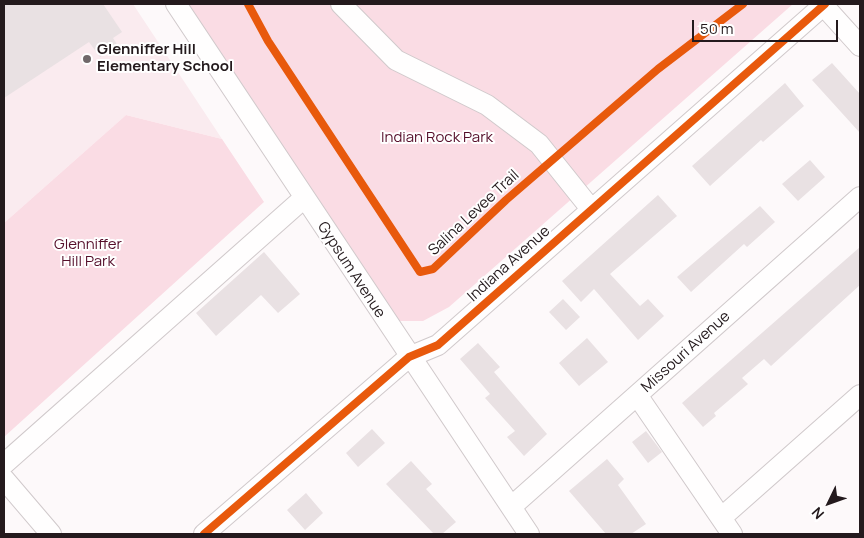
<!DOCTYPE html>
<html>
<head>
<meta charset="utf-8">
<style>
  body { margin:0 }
  #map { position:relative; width:864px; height:538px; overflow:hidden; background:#fdf9fa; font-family:Manrope,sans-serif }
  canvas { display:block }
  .frame { position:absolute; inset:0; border:5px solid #241a1d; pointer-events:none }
  .north { position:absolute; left:804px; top:478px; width:50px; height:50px; -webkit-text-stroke:4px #fff; paint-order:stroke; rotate:228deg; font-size:14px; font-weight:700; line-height:20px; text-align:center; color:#241a1d }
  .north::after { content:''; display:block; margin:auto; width:18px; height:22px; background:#241a1d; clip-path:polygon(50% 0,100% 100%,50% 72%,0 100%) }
  .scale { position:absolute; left:692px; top:20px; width:146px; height:22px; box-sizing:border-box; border:2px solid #241a1d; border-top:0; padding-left:6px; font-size:15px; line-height:18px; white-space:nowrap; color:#241a1d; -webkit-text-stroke:4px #fff; paint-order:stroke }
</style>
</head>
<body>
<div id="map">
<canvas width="864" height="538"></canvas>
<div class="frame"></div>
<div class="north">N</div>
<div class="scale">50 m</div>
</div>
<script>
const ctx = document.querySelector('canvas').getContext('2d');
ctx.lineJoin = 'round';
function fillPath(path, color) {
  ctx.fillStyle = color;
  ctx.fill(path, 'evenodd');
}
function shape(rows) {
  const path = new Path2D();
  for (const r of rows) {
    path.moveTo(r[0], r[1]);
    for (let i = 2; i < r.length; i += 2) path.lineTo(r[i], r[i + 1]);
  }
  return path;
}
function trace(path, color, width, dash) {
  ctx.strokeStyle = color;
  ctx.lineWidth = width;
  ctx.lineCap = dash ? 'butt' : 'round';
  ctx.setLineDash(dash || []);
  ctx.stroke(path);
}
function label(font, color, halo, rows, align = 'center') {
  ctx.font = font + ' Manrope,sans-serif';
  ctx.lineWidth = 4;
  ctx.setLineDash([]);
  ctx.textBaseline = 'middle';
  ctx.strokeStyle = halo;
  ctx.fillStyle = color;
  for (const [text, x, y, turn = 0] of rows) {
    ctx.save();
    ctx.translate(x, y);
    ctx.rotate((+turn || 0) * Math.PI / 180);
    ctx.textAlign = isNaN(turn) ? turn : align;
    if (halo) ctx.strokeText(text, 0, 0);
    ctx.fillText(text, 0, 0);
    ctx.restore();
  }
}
fillPath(shape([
  [4,4,133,4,222,139,126,115,4,223]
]), '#faebef');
fillPath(shape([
  [188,4,793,4,449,307,423,321,396,321],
  [126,115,222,139,264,202,4,437,4,223]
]), '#fadce4');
fillPath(shape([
  [4,4,103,4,122,32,113,38,118,46,100,57,89,42,4,98],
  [832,63,860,94,860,133,812,80],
  [785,83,804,106,763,142,761,140,710,186,692,166],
  [810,160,825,177,798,201,782,184],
  [658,195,677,216,610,274,640,306,648,299,664,316,638,340,594,289,581,302,562,281],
  [760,206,775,222,747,247,744,244,691,292,677,277],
  [860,247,860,285,771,366,764,359,742,378,748,384,714,413,716,416,703,427,682,403],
  [264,252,300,294,278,313,261,295,216,336,196,313],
  [563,299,580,317,566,330,549,312],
  [587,338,608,362,579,386,559,363],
  [478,343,500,367,494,372,547,434,524,456,507,437,515,431,485,398,490,394,460,359],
  [372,429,385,443,358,467,346,453],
  [646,431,662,452,648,463,632,442],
  [607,459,624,479,618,485,646,524,631,534,606,534,569,491],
  [411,461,432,484,426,489,456,522,442,534,434,534,386,484],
  [306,493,323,513,305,530,287,510]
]), '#e9e1e3');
const minor = shape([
  [176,4,529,534],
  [341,4,396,60,487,105,539,144,591,209],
  [823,5,860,46],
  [637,395,732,534],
  [4,464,304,198],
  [4,479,51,534],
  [511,507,860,197],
  [721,518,860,395],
  [204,534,409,357,438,345,825,4]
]);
trace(minor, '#d0c9cb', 22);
trace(minor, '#fffefe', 20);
trace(shape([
  [248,4,268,41,420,272,433,269,506,200,658,69,743,4],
  [204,534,409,357,438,345,825,4]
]), '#e8590c', 8);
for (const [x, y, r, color] of [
  [87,59,5,"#70686a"]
]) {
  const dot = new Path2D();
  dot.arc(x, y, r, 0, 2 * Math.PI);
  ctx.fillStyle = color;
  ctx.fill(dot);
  trace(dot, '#fff', 2);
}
label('bold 15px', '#241a1d', '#fff', [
  ["Glenniffer Hill",97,50],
  ["Elementary School",97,67]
], 'left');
label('15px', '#560f2b', '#fff', [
  ["Indian Rock Park",437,138],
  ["Glenniffer",88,245],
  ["Hill Park",88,262]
]);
label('15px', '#241a1d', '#fff', [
  ["Salina Levee Trail",474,213,-43],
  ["Indiana Avenue",509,264,-42],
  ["Gypsum Avenue",351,270,57],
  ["Missouri Avenue",686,352,-42]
]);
</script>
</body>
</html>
